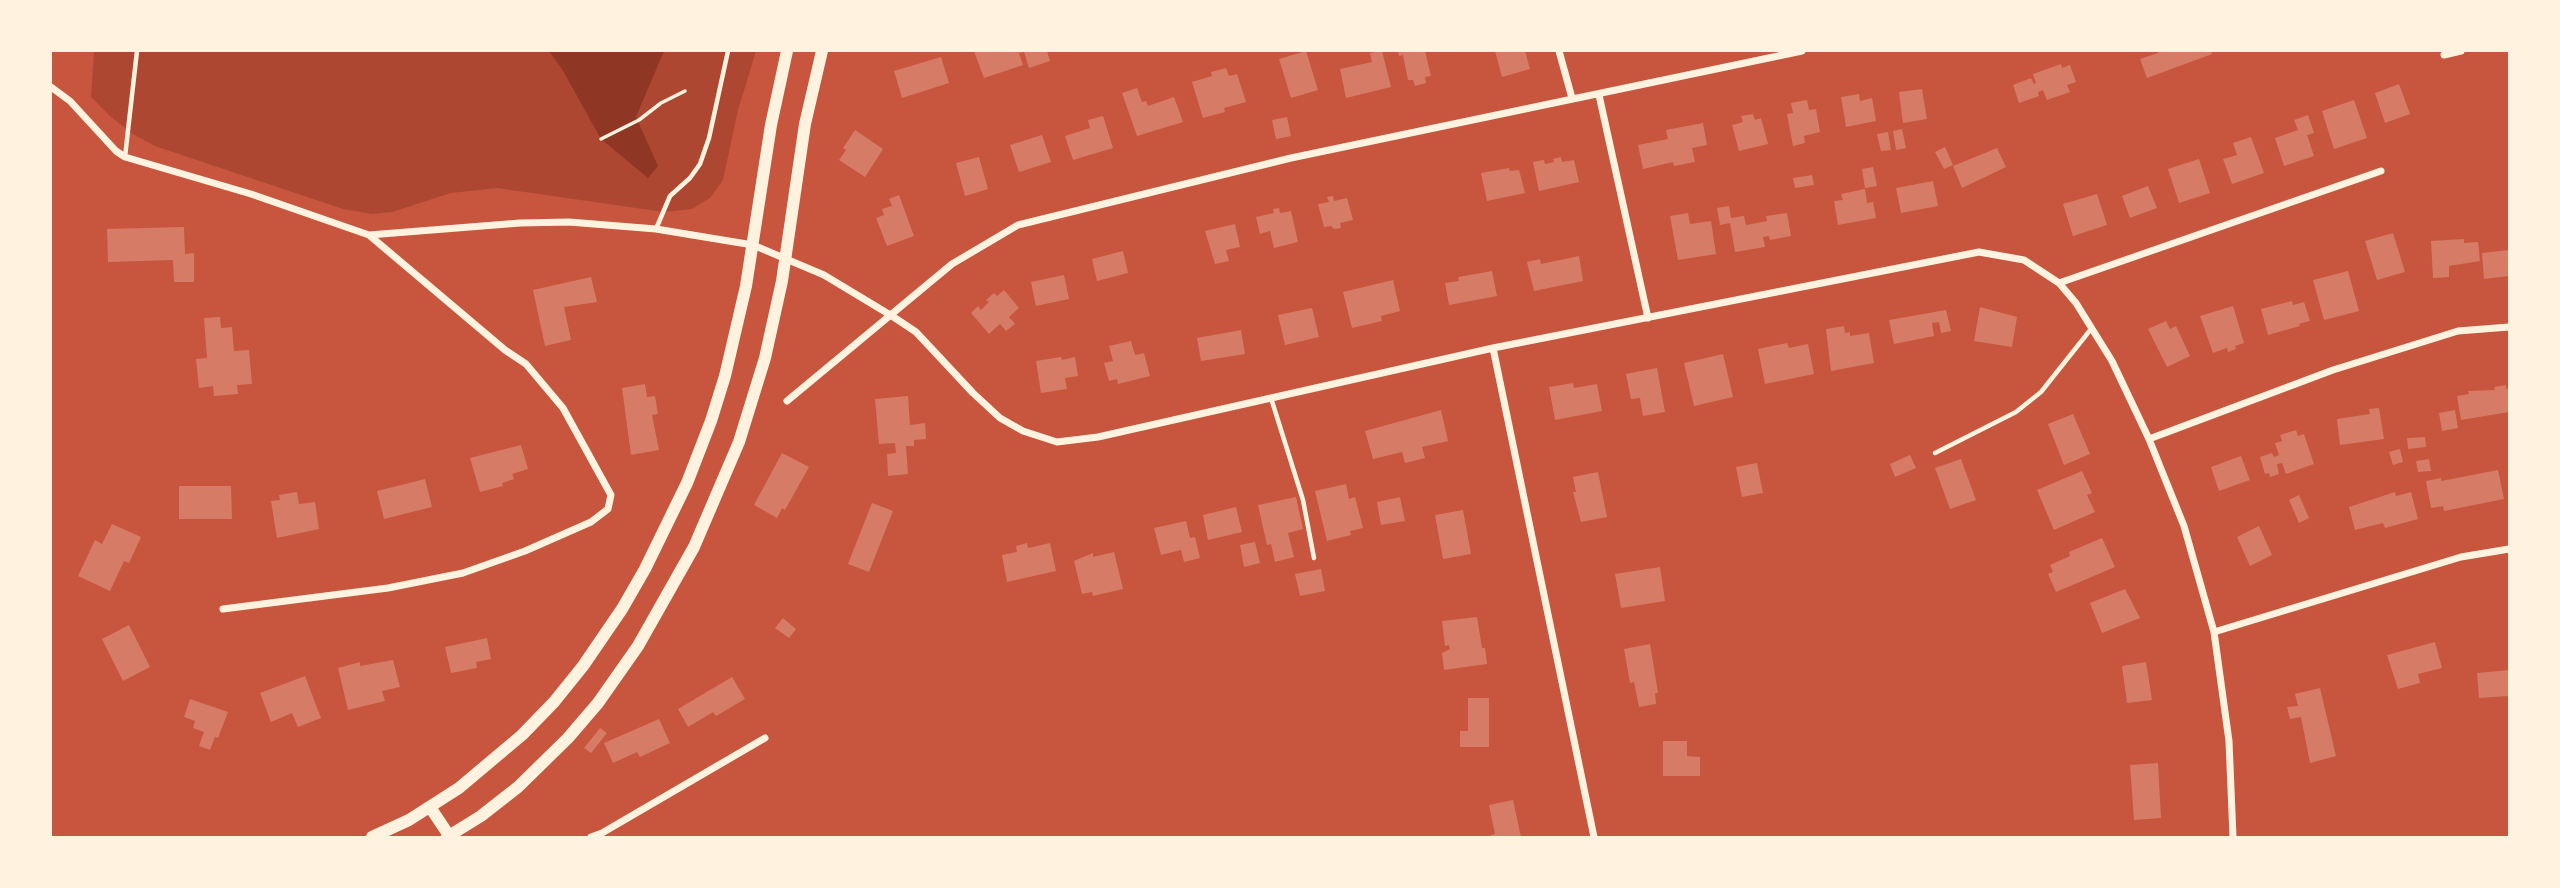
<!DOCTYPE html>
<html>
<head>
<meta charset="utf-8">
<style>
  body { margin:0 }
  #map { position:relative; width:2560px; height:888px; overflow:hidden; background:#c8553d; font-family:"PT Sans",sans-serif }
  canvas { display:block }
  .frame { position:absolute; inset:0; border:52px solid #fff3e0; pointer-events:none }
</style>
</head>
<body>
<div id="map">
<canvas width="2560" height="888"></canvas>
<div class="frame"></div>
</div>
<script>
const ctx = document.querySelector('canvas').getContext('2d');
ctx.lineJoin = 'round';
function fillPath(path, color) {
  ctx.fillStyle = color;
  ctx.fill(path, 'evenodd');
}
function shape(rows) {
  const path = new Path2D();
  for (const r of rows) {
    path.moveTo(r[0], r[1]);
    for (let i = 2; i < r.length; i += 2) path.lineTo(r[i], r[i + 1]);
  }
  return path;
}
function trace(path, color, width, dash) {
  ctx.strokeStyle = color;
  ctx.lineWidth = width;
  ctx.lineCap = dash ? 'butt' : 'round';
  ctx.setLineDash(dash || []);
  ctx.stroke(path);
}
fillPath(shape([
  [94,51,756,51,738,110,723,180,710,198,692,209,664,212,497,188,451,193,392,212,372,214,343,209,155,146,133,134,111,117,91,97]
]), '#ae4732');
fillPath(shape([
  [549,51,664,51,636,117,658,166,648,178,601,139,562,69]
]), '#8f3625');
fillPath(shape([
  [974,51,1047,51,1050,61,1029,68,1024,52,1019,53,1023,65,984,78],
  [1306,51,1318,90,1291,98,1279,59],
  [1382,51,1391,87,1346,98,1340,69,1372,62,1370,53],
  [1398,51,1425,51,1431,76,1425,77,1426,83,1415,86,1413,80,1408,80,1403,55,1399,56],
  [1495,51,1525,51,1530,69,1502,77],
  [2157,51,2211,51,2212,54,2147,78,2140,59,2158,53],
  [941,57,949,83,902,98,894,71],
  [2061,64,2062,68,2070,65,2076,82,2067,85,2070,92,2047,100,2043,90,2038,92,2039,96,2019,103,2013,85,2031,78,2034,84,2036,83,2033,74],
  [1226,68,1229,76,1237,74,1246,102,1224,108,1225,112,1203,118,1192,82,1212,76,1211,72],
  [2399,84,2410,114,2385,123,2375,93],
  [1137,88,1142,102,1146,101,1148,106,1174,97,1183,122,1137,136,1122,93],
  [1922,89,1927,119,1903,123,1899,92],
  [1859,94,1860,101,1872,98,1876,121,1846,127,1841,97],
  [1807,100,1809,110,1816,109,1820,132,1804,136,1805,143,1793,146,1787,114,1793,113,1791,103],
  [2354,100,2367,138,2334,149,2322,111],
  [1753,114,1755,120,1761,118,1768,144,1739,151,1732,125,1743,122,1741,116],
  [2308,115,2314,133,2307,135,2314,156,2284,166,2275,138,2298,130,2294,120],
  [1103,116,1113,148,1073,160,1065,136,1090,128,1088,120],
  [1287,117,1291,136,1276,139,1272,120],
  [1703,123,1707,145,1692,148,1695,162,1674,166,1673,162,1643,169,1638,145,1668,139,1666,130],
  [1902,129,1906,148,1896,150,1893,131],
  [855,130,883,149,865,177,839,160,846,150,843,148],
  [1888,132,1891,150,1881,151,1877,134],
  [1042,135,1051,162,1019,172,1010,145],
  [2251,137,2264,173,2232,184,2223,159,2237,155,2233,143],
  [1945,147,1953,165,1944,169,1935,152],
  [1997,148,2006,167,1962,188,1953,166],
  [979,157,988,189,965,196,956,163],
  [1561,157,1562,162,1574,160,1579,182,1539,191,1533,162,1544,160,1545,164,1554,162,1553,159],
  [2199,159,2210,193,2179,203,2168,169],
  [1873,167,1877,186,1865,188,1862,169],
  [1509,168,1510,171,1519,170,1525,193,1487,201,1481,173],
  [1812,175,1814,185,1795,188,1793,178],
  [1933,181,1938,206,1901,213,1896,188],
  [2148,186,2157,208,2130,218,2122,196],
  [1865,189,1867,203,1873,202,1876,218,1838,225,1834,201,1843,200,1841,194],
  [2097,194,2107,225,2073,236,2063,204],
  [899,195,914,236,887,246,876,218,884,215,882,209,892,206,889,199],
  [1333,196,1334,201,1347,198,1353,220,1340,223,1341,228,1334,229,1331,226,1324,227,1318,204,1329,202,1327,197],
  [1729,206,1731,218,1744,216,1746,225,1767,221,1766,216,1787,213,1791,236,1770,240,1769,236,1763,237,1765,247,1735,252,1730,223,1720,225,1717,208],
  [1279,208,1280,213,1291,211,1298,242,1274,248,1270,231,1260,234,1256,217,1274,213,1273,209],
  [1688,213,1690,224,1711,221,1716,254,1678,260,1670,216],
  [1235,224,1240,247,1226,250,1229,261,1215,264,1205,231],
  [184,227,185,254,194,253,194,282,174,282,173,260,108,262,107,229],
  [2393,233,2405,272,2377,280,2365,241],
  [2464,239,2464,243,2478,242,2480,261,2449,266,2449,277,2433,278,2431,241],
  [2509,250,2509,276,2484,279,2482,253],
  [1123,251,1128,273,1097,281,1092,259],
  [1579,256,1583,281,1534,291,1527,262,1540,259,1541,264],
  [1492,271,1497,296,1449,305,1445,283,1459,281,1458,277],
  [2348,271,2359,311,2324,320,2313,280],
  [1064,275,1069,299,1036,306,1031,282],
  [591,277,597,302,564,307,571,340,545,346,533,290],
  [1393,280,1400,311,1381,316,1382,321,1352,328,1343,292],
  [1004,290,1019,308,1009,317,1015,324,1006,331,1000,324,989,334,971,313,978,306,981,310,989,302,986,300,994,293,997,296],
  [2292,301,2293,305,2304,302,2310,321,2299,324,2300,326,2268,335,2261,309],
  [2233,306,2244,343,2235,346,2236,349,2228,352,2227,348,2213,353,2200,316],
  [1980,307,2017,317,2012,347,1974,341],
  [1312,308,1319,337,1285,345,1278,315],
  [1946,310,1951,331,1941,333,1939,322,1932,323,1934,336,1894,344,1889,320],
  [220,317,221,328,232,327,234,351,249,350,252,384,237,385,238,394,214,396,213,386,199,388,196,359,207,358,204,318],
  [2166,321,2170,329,2176,326,2190,356,2167,367,2148,329],
  [1844,326,1845,333,1850,332,1850,336,1869,333,1874,363,1831,371,1826,329],
  [1241,330,1245,354,1201,361,1197,338],
  [1131,341,1135,355,1144,353,1150,376,1118,384,1117,379,1109,381,1104,363,1113,361,1109,346],
  [1787,343,1789,348,1808,344,1814,374,1765,384,1758,349],
  [1723,354,1733,397,1694,406,1684,363],
  [1061,357,1062,360,1075,357,1078,376,1065,378,1067,389,1041,393,1036,361],
  [1657,368,1665,412,1643,416,1640,398,1631,399,1626,374],
  [1573,383,1574,388,1597,384,1602,411,1555,420,1549,387],
  [645,384,647,397,655,396,658,414,652,415,659,450,631,455,622,388],
  [2506,385,2506,389,2509,388,2509,412,2461,420,2457,396,2469,394,2468,391,2495,390,2494,387],
  [908,396,910,425,925,423,926,439,914,440,914,446,906,446,908,474,888,476,887,454,896,453,895,443,879,444,875,399],
  [2379,408,2384,439,2340,445,2337,419,2370,414,2369,409],
  [1441,410,1448,441,1422,447,1425,458,1405,463,1402,452,1373,459,1365,431],
  [2455,410,2458,428,2442,431,2439,413],
  [2073,414,2090,454,2064,465,2048,424],
  [2296,430,2298,436,2304,434,2314,464,2286,474,2282,463,2277,464,2279,474,2270,477,2269,473,2265,474,2260,457,2272,453,2274,457,2279,455,2275,443,2282,441,2280,435],
  [2425,437,2426,447,2408,449,2407,438],
  [521,445,528,469,512,474,514,479,502,483,503,486,480,492,470,458],
  [2400,449,2403,462,2393,465,2389,452],
  [782,453,809,467,785,510,782,508,777,518,754,505],
  [1910,455,1916,468,1895,477,1890,464],
  [2241,456,2250,480,2219,491,2211,467],
  [1961,459,1976,500,1950,509,1935,468],
  [2429,459,2431,471,2418,472,2416,461],
  [1757,463,1763,493,1742,497,1736,467],
  [2498,470,2504,499,2444,511,2443,506,2431,508,2426,481,2441,478,2441,481],
  [2082,471,2092,493,2087,495,2095,512,2054,530,2037,490],
  [1598,472,1607,517,1581,522,1573,492,1576,492,1573,477],
  [425,479,432,507,384,519,377,491],
  [1346,484,1349,499,1355,497,1363,528,1350,531,1351,535,1327,541,1315,491],
  [179,486,231,486,232,519,179,519],
  [297,492,299,504,315,502,319,529,277,538,271,501,280,500,279,495],
  [2395,492,2396,496,2411,492,2418,519,2385,528,2383,523,2355,530,2349,507],
  [2299,495,2309,518,2299,523,2289,500],
  [1296,497,1303,529,1288,533,1294,557,1275,562,1271,544,1267,545,1258,505],
  [1400,497,1405,521,1381,525,1377,502],
  [872,503,893,511,869,572,848,564],
  [1236,507,1242,532,1208,540,1203,515],
  [1463,510,1471,554,1443,559,1435,515],
  [1186,521,1190,538,1195,537,1200,558,1184,562,1181,550,1161,555,1154,528],
  [112,524,141,537,129,563,124,561,110,591,78,576,95,540,102,544],
  [2259,526,2272,555,2250,566,2237,537],
  [2102,538,2115,567,2056,592,2048,574,2053,572,2050,565,2070,556,2069,552],
  [1255,542,1260,563,1244,567,1240,545],
  [1027,543,1028,548,1050,543,1056,571,1007,582,1002,555,1017,552,1016,546],
  [1114,552,1123,589,1093,596,1092,592,1082,594,1074,561,1093,553,1093,557],
  [1660,567,1665,601,1621,608,1615,574],
  [1321,569,1325,591,1300,596,1295,574],
  [2125,589,2140,618,2102,633,2090,603],
  [1477,617,1482,648,1485,648,1487,664,1444,670,1442,653,1450,649,1449,645,1445,646,1442,621],
  [783,618,796,629,789,638,775,628],
  [129,625,150,667,123,681,102,639],
  [487,638,491,659,476,662,477,668,451,673,445,647],
  [2435,642,2442,668,2418,674,2420,683,2398,689,2387,655],
  [1650,644,1658,693,1655,693,1656,704,1639,707,1634,682,1630,683,1624,649],
  [393,660,400,687,382,691,385,701,348,710,338,668,360,662,360,666],
  [2146,662,2152,700,2127,703,2122,666],
  [2509,670,2509,696,2479,698,2477,673],
  [305,676,321,718,298,727,292,713,271,722,260,693],
  [732,677,745,699,716,716,713,712,688,727,678,709],
  [2320,688,2336,756,2310,763,2301,717,2290,719,2287,707,2298,706,2295,694],
  [1468,698,1489,698,1489,747,1460,747,1460,731,1468,731],
  [190,699,228,712,218,738,215,737,210,750,199,746,204,732,193,728,195,721,184,717],
  [659,719,670,743,640,757,637,752,613,763,604,743],
  [600,728,607,733,591,753,584,748],
  [1663,741,1687,741,1687,756,1700,757,1700,776,1663,776],
  [2158,763,2161,818,2134,820,2130,765],
  [1513,800,1521,837,1485,837,1495,834,1489,805]
]), '#d67c66');
trace(shape([
  [601,139,639,120,661,103,685,91]
]), '#fff3e0', 3.5);
trace(shape([
  [125,157,137,51],
  [656,229,670,196,690,178,700,164,709,138,728,51],
  [1271,398,1303,500,1314,558],
  [1935,453,2016,412,2041,392,2091,329]
]), '#fff3e0', 4.5);
trace(shape([
  [1559,51,1572,98],
  [2444,55,2461,51],
  [51,87,70,101,116,151,125,157,251,194,369,235,505,350,526,364,563,408,611,495,608,509,591,522,525,551,463,573,388,588,223,609],
  [1599,95,1648,318],
  [369,235,520,223,569,222,656,229,753,245,824,275,892,316,916,332,973,393,1000,418,1023,431,1057,442,1098,437,1493,348,1979,252,2024,260,2059,283,2076,303,2112,361,2149,439,2184,526,2214,632,2229,741,2233,837],
  [2059,283,2381,171],
  [1493,348,1594,837],
  [787,401,952,264,1018,225,1291,158,1802,51],
  [2149,439,2333,370,2458,331,2509,327],
  [2214,632,2461,557,2509,549],
  [591,837,602,833,765,738]
]), '#fff3e0', 7);
trace(shape([
  [430,807,450,837],
  [372,837,409,820,459,788,522,735,554,702,583,666,622,609,645,569,687,483,711,421,725,376,746,286,771,125,787,51],
  [447,837,481,816,518,787,568,738,598,703,638,646,694,547,739,442,765,358,782,281,805,124,822,51]
]), '#fff3e0', 12);
</script>
</body>
</html>
